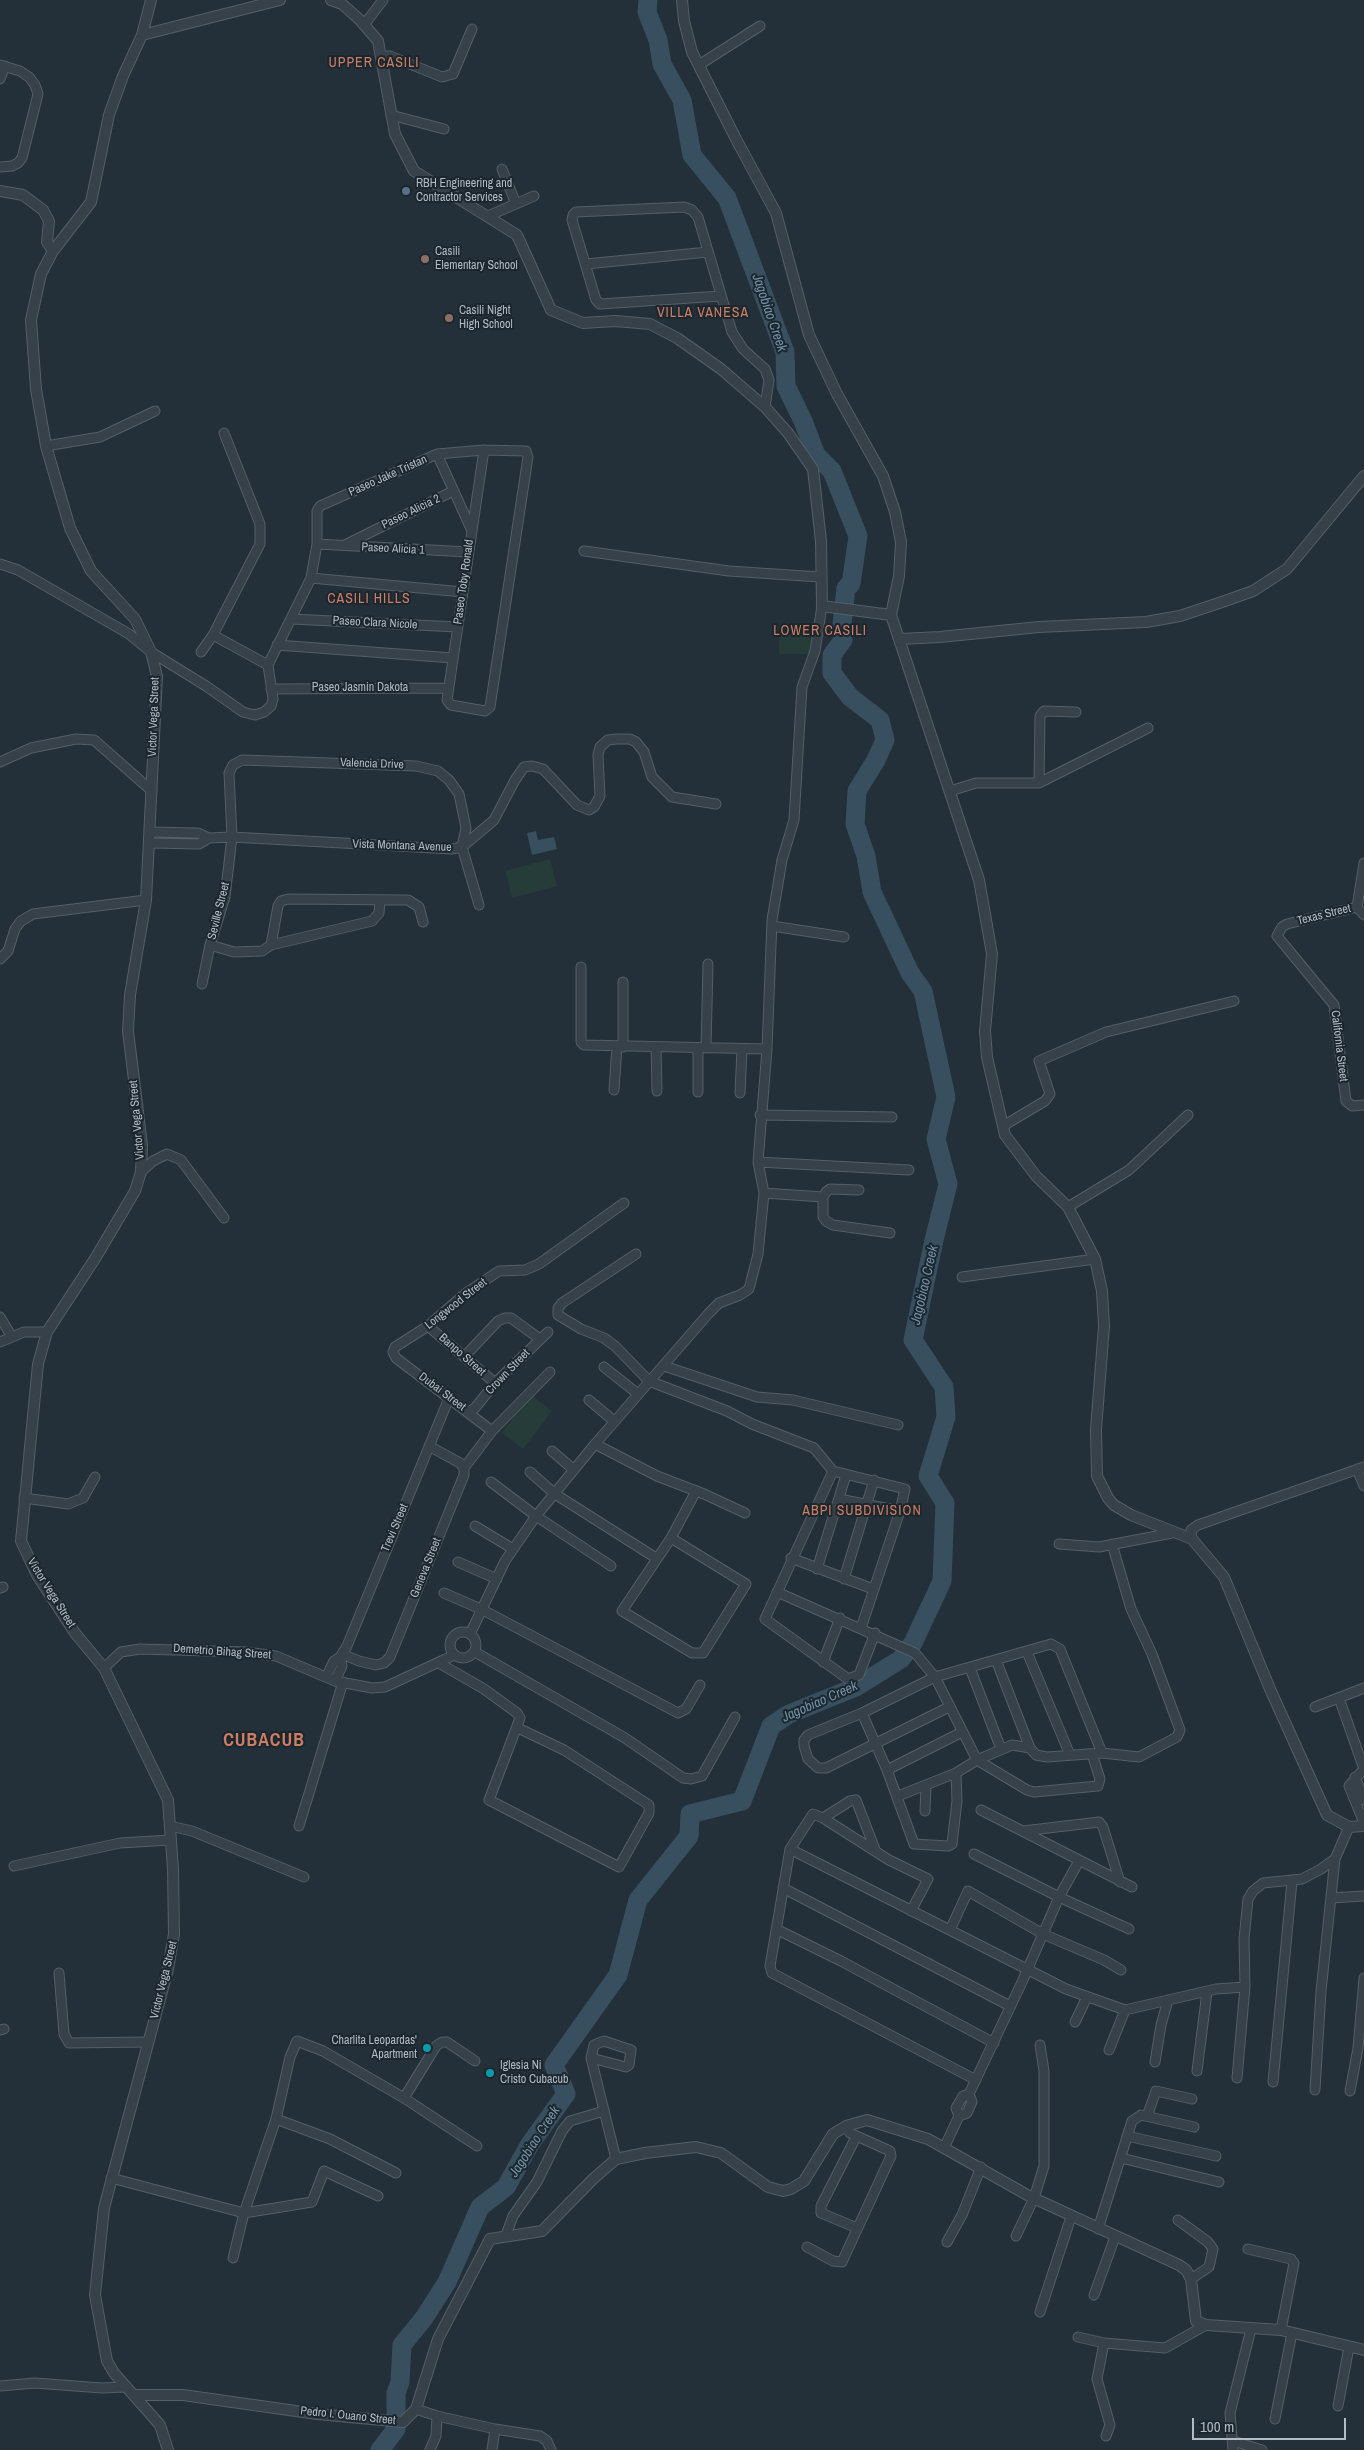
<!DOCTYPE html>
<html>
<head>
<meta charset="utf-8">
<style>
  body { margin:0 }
  #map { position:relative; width:1364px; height:2450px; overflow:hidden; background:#233039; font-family:"Archivo Narrow",sans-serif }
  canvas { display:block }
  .scale { position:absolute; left:1192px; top:2418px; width:154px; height:22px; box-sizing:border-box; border:2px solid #b1bcc5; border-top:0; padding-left:6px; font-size:15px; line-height:18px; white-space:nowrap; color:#b1bcc5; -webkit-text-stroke:4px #1c262e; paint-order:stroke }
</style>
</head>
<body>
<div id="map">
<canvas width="1364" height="2450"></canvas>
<div class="scale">100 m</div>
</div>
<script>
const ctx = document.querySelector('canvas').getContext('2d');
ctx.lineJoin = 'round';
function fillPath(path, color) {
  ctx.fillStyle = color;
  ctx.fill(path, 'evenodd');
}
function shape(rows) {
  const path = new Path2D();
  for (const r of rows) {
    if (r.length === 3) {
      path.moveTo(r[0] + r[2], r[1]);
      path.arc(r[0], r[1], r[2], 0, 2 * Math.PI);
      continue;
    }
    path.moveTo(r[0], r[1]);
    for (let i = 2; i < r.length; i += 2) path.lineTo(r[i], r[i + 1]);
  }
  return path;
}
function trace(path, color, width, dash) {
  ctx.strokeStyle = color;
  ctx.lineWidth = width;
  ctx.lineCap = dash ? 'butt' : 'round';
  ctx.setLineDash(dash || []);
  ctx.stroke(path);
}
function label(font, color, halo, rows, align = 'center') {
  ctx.font = font + ' "Archivo Narrow",sans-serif';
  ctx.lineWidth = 4;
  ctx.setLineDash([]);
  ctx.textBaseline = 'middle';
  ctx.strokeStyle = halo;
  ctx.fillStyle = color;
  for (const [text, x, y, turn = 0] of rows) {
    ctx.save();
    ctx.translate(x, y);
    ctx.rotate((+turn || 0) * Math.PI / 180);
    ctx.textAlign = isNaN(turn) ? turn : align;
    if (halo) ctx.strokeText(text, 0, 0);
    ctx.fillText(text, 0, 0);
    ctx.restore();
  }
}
fillPath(shape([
  [779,632,818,632,818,654,779,654],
  [550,859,557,886,512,898,505,871],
  [531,1395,552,1411,523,1449,502,1433]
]), '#263c39');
fillPath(shape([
  [536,831,538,840,554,837,557,849,532,855,527,833]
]), '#374f5e');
trace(shape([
  [380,2450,396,2429,396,2393,400,2382,402,2345,424,2318,447,2282,480,2207,506,2187,530,2144,566,2094,554,2065,618,1975,638,1900,689,1836,690,1814,742,1801,771,1726,789,1714,856,1687,901,1659,913,1643,942,1581,945,1503,928,1476,946,1417,944,1387,913,1340,934,1240,948,1184,936,1139,946,1097,923,991,910,973,872,892,866,856,855,824,857,791,876,760,885,740,880,720,850,697,832,673,832,655,843,640,842,624,846,588,851,584,858,536,832,471,816,455,803,421,786,386,785,352,727,198,692,155,682,100,662,64,658,40,647,12,648,0]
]), '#374f5e', 19);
const minor = shape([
  [364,25,383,0],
  [382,56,390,56,442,77,453,74,472,29],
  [0,65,20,71,29,77,35,85,38,94,22,158,18,163,12,166,0,167],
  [699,65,760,26],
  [0,79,5,66],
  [391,115,444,129],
  [502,169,516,204],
  [488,216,534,196],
  [586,264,708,252],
  [721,296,600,304,596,300,572,220,573,215,576,212,684,207,692,210,698,217,732,332,743,349,765,369,769,380,765,407],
  [46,446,100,437,155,411],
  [437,454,472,531],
  [317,544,469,552],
  [345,545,453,491],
  [584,551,729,571,820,577],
  [0,564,18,570,129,634,151,652,206,686,243,712,255,715,264,712,271,706,273,699,268,665,311,578,317,544,317,511,320,506,437,454,484,450,526,451,528,457,490,707,485,711,451,705,447,700,484,450],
  [311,578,463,592],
  [291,619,458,627],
  [213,635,268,665],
  [277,645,453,658],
  [201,652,213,635,260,544,260,524,224,433],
  [271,689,448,688],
  [0,762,31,748,76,739,94,740,152,791],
  [1039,783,1040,716,1044,711,1076,712],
  [950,791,976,783,1039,783,1148,728],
  [150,832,198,833,209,838],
  [150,843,199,844,209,838,232,837,452,849,462,847,494,820,515,780,524,767,532,766,543,769,577,805,589,810,594,807,600,796,598,755,600,747,608,740,617,739,630,739,636,742,644,752,652,777,672,797,716,804],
  [1357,907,1287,924,1282,927,1277,936,1334,1005,1346,1101,1352,1106,1364,1105],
  [1357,907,1364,863],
  [1357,907,1364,915],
  [772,926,844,937],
  [210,945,234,952,262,951,271,945,372,921,379,913,380,901],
  [271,945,278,906,281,901,288,899,408,900,419,907,423,922],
  [0,959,8,951,15,929,21,921,33,914,146,900],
  [581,967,581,1042,584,1045,767,1049],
  [202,984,210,945,225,897,232,837,229,773,233,765,242,760,416,766,438,771,449,780,459,794,466,828,462,847,479,905],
  [623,1047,623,982],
  [656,1047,657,1091],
  [706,1048,708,964],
  [614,1090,617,1046],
  [698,1092,698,1048],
  [740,1093,742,1049],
  [760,1115,892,1117],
  [1003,1126,1045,1101,1050,1094,1039,1061,1106,1032,1234,1001],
  [758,1162,909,1170],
  [141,1172,153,1161,167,1154,181,1160,224,1218],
  [859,1190,830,1189,826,1192,823,1197,823,1217,826,1221,833,1225,890,1233],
  [764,1193,823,1197],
  [1068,1207,1129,1170,1188,1115],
  [636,1254,562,1303,558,1308,558,1315,581,1329,604,1338,615,1346,649,1381,727,1411,752,1424,814,1448,833,1471,905,1489,900,1511,861,1628],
  [962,1277,1095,1259],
  [0,1317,12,1337],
  [428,1326,495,1383],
  [0,1342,24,1332,47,1332],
  [464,1357,498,1321,505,1318,511,1318,540,1339],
  [664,1366,757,1397,793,1400,898,1425],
  [604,1367,638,1394],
  [589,1400,614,1421],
  [468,1412,475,1408,495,1383,548,1332],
  [492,1431,396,1358,393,1352,395,1347,428,1326,466,1293,499,1271,525,1270,539,1264,624,1203],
  [595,1444,657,1476,704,1494,745,1513],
  [552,1451,574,1470],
  [464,1468,492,1431,550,1372],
  [1357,1469,1364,1486],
  [833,1471,765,1619,848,1679,859,1675,875,1633],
  [530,1472,555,1494,656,1558],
  [491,1482,536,1516,611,1566],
  [24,1498,68,1504,83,1498,95,1477],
  [839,1499,900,1511],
  [475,1526,513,1549],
  [671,1538,746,1584,703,1653,692,1653,622,1611,671,1538,696,1491],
  [1192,1539,1191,1530,1198,1525,1364,1467],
  [1059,1544,1099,1547,1172,1533],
  [791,1558,873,1589],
  [458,1562,497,1579],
  [817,1569,846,1475],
  [844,1579,874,1480],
  [0,1588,3,1587],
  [777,1592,915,1653,935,1677,977,1760,1027,1790,1034,1792,1098,1786,1100,1779,1092,1754],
  [444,1593,483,1610,678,1713,686,1709,700,1685],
  [463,1645,13],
  [470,1634,505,1561,536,1516,595,1444,709,1313,719,1303,740,1295,749,1289,758,1254,764,1193,758,1162,767,1049,772,920,782,860,794,820,802,687,815,651,822,606],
  [475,1652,625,1738,683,1778,691,1779,702,1776,735,1717],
  [1027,1652,1070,1755],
  [342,1654,359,1661,376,1665,384,1663,390,1657,464,1475,464,1468,460,1463,429,1446],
  [996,1660,1030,1748],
  [823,1662,840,1618],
  [439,1663,484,1689,517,1713,520,1718,489,1800,619,1867,649,1813,649,1805,564,1750,518,1728],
  [104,1668,121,1652,140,1649,246,1652,276,1656,335,1681,372,1688,385,1687,454,1655],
  [970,1668,1001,1749],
  [326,1677,334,1661,340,1657,347,1646,449,1398],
  [335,1681,342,1666,340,1657],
  [1339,1698,1364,1769,1349,1786,1364,1823],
  [949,1707,826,1768,818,1768,808,1759,804,1746,804,1740,808,1735,862,1713,935,1677,1051,1644,1060,1649,1102,1753],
  [1315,1707,1364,1688],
  [862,1713,887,1770,914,1844,948,1846,952,1844,957,1801,956,1773],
  [887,1770,962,1732],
  [1355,1777,1364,1800],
  [898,1796,956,1773,977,1760,1012,1745,1030,1748,1036,1755,1047,1757,1102,1753,1139,1757,1177,1737,1180,1730,1152,1654,1131,1609,1112,1544],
  [981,1810,1132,1887],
  [925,1811,926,1786],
  [823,1818,850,1801,856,1800,876,1852],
  [170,1826,192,1831,304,1877],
  [299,1826,343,1682],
  [1023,1831,1099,1822,1103,1827,1120,1882],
  [790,1849,1066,1989,1125,2010,1216,1989,1245,1987],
  [974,1854,1059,1897,1129,1929],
  [14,1866,120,1843,171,1840],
  [783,1888,1010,2006],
  [1331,1898,1364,1896],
  [911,1911,928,1879,889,1860,823,1818,813,1814,790,1849,770,1966,772,1973,976,2080],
  [778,1930,841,1961,994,2043],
  [950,1930,968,1891,1043,1934,1104,1960,1121,1970],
  [59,1973,64,2034,69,2043,148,2042],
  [1075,2022,1087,1997],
  [0,2030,4,2029],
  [1109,2050,1125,2010],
  [591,2058,626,2067,629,2065,631,2050,604,2041,594,2045,591,2058,616,2159],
  [1155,2062,1161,2025,1168,2000],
  [1197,2071,1207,1992],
  [1237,2078,1245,1987,1244,1939,1248,1899,1253,1891,1263,1883,1302,1879,1321,1869,1335,1859,1349,1827],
  [1273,2082,1292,1881],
  [1315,2090,1321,1991,1335,1859],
  [1350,2091,1358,2048,1364,1978],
  [404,2098,436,2046,442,2042,447,2042,475,2061],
  [959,2116,956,2108,963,2096,969,2094],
  [1147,2116,1156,2091,1192,2099],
  [276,2119,330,2139,396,2173],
  [1127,2136,1216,2156],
  [856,2137,821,2206,821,2213,857,2228],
  [944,2148,959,2116,967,2113,972,2102,969,2094,1022,1982,1059,1897,1079,1861],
  [1121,2158,1219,2182],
  [111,2178,244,2213,312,2202,324,2171,378,2196],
  [1178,2220,1208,2242,1213,2249,1209,2267,1191,2279],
  [1098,2229,1132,2121,1141,2115,1194,2127],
  [506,2235,513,2216,537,2182,562,2131,570,2121,604,2111],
  [1016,2236,1034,2198,1044,2166,1044,2071,1040,2045],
  [947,2242,962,2215,981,2167],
  [807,2247,833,2261,842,2262,891,2156,890,2151,850,2133,846,2126],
  [1248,2249,1291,2259,1294,2263,1281,2330],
  [233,2258,244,2213,276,2119,290,2057,297,2041,323,2051,404,2098,477,2146],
  [1094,2295,1115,2237],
  [1040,2312,1071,2217],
  [1078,2337,1104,2343,1165,2348,1206,2325],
  [1104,2343,1097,2379,1110,2425,1106,2436],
  [0,2386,35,2383,102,2388,126,2387],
  [1338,2406,1349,2347],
  [416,2409,437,2416,495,2429,540,2436,547,2441,551,2450],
  [1275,2419,1292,2333],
  [1233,2441,1262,2450],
  [430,2450,436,2436,437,2416],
  [492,2450,495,2429],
  [1233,2450,1230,2413,1251,2329]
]);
const tertiary = shape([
  [151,0,142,35,123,76,109,115,91,202,53,251,41,274,31,320,36,389,46,446,70,528,91,571,135,619,151,652,157,676,146,900,130,995,128,1031,142,1145,141,1172,135,1191,96,1257,47,1332,38,1364,21,1541,37,1575,75,1633,104,1668,168,1800,173,1869,174,1934,168,1969,104,2208,95,2295,107,2361,114,2373,160,2425,168,2450],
  [331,0,342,4,360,20,378,41,395,134,414,171,517,235,551,310,583,323,615,321,650,324,677,338,721,369,765,407,788,433,813,469,821,541,822,606,891,615],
  [682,0,684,21,692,52,736,139,776,213,809,335,837,394,883,476,895,512,901,542,899,576,891,615,979,880,992,954,985,1031,987,1057,1005,1135,1036,1176,1068,1207,1095,1259,1102,1291,1104,1326,1096,1429,1097,1476,1108,1498,1114,1505,1131,1515,1192,1539,1224,1577,1270,1689,1327,1815,1349,1827,1364,1826],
  [142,35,280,0],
  [0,191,23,195,43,210,49,221,47,242,53,251],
  [900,639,940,637,1039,627,1146,622,1180,616,1222,602,1253,591,1287,569,1364,476],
  [134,2395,183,2395,317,2414,403,2422,416,2409,438,2339,490,2239,542,2231,593,2179,616,2159,645,2153,696,2147,721,2153,768,2187,783,2191,791,2189,804,2181,833,2134,846,2126,867,2120,928,2139,1029,2196,1179,2265,1186,2270,1191,2279,1196,2321,1206,2325,1281,2330,1364,2350]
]);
trace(minor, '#545f67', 11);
trace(tertiary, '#545f67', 12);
trace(minor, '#364149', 9);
trace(tertiary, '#364149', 10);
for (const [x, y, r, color] of [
  [406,191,5,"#5c6f8a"],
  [425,259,5,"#8d6e63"],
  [449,318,5,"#8d6e63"],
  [427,2048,5,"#0f9aa8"],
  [490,2073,5,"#0f9aa8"]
]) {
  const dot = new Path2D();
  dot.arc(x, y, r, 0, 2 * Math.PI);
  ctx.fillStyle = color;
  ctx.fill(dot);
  trace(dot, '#1c262e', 2);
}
label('12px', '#b1bcc5', '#1c262e', [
  ["RBH Engineering and",416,184],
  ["Contractor Services",416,198],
  ["Casili",435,252],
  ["Elementary School",435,266],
  ["Casili Night",459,311],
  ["High School",459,325],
  ["Charlita Leopardas'",417,2041,"right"],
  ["Apartment",417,2055,"right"],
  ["Iglesia Ni",500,2066],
  ["Cristo Cubacub",500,2080]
], 'left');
label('12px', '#b1bcc5', '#1c262e', [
  ["Paseo Jake Tristan",388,476,-24],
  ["Paseo Alicia 2",411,512,-26],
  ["Paseo Alicia 1",393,549,3],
  ["Paseo Toby Ronald",464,582,-82],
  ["Paseo Clara Nicole",375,623,3],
  ["Paseo Jasmin Dakota",360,688],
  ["Victor Vega Street",154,717,-88],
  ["Valencia Drive",372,764,2],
  ["Vista Montana Avenue",402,846,2],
  ["Seville Street",219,911,-76],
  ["Texas Street",1324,915,-14],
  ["California Street",1339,1046,83],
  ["Victor Vega Street",137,1120,-95],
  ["Longwood Street",456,1304,-38],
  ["Banpo Street",462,1355,41],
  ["Crown Street",508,1372,-46],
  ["Dubai Street",442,1392,37],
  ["Trevi Street",395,1528,-67],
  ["Geneva Street",426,1568,-68],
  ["Victor Vega Street",51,1593,58],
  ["Demetrio Bihag Street",222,1652,4],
  ["Victor Vega Street",164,1980,-76],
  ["Pedro I. Ouano Street",348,2416,6]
]);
ctx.letterSpacing = '1px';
label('14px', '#cd7f64', '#1c262e', [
  ["UPPER CASILI",374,63],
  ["VILLA VANESA",703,313],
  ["CASILI HILLS",369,599],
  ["LOWER CASILI",820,631],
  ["ABPI SUBDIVISION",862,1511]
]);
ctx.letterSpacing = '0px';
label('italic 14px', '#7393a7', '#1c262e', [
  ["Jagobiao Creek",769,313,71],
  ["Jagobiao Creek",925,1285,-77],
  ["Jagobiao Creek",820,1702,-24],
  ["Jagobiao Creek",535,2142,-57]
]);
ctx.letterSpacing = '1px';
label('bold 18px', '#cd7f64', '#1c262e', [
  ["CUBACUB",264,1741]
]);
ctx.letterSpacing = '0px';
</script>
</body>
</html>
